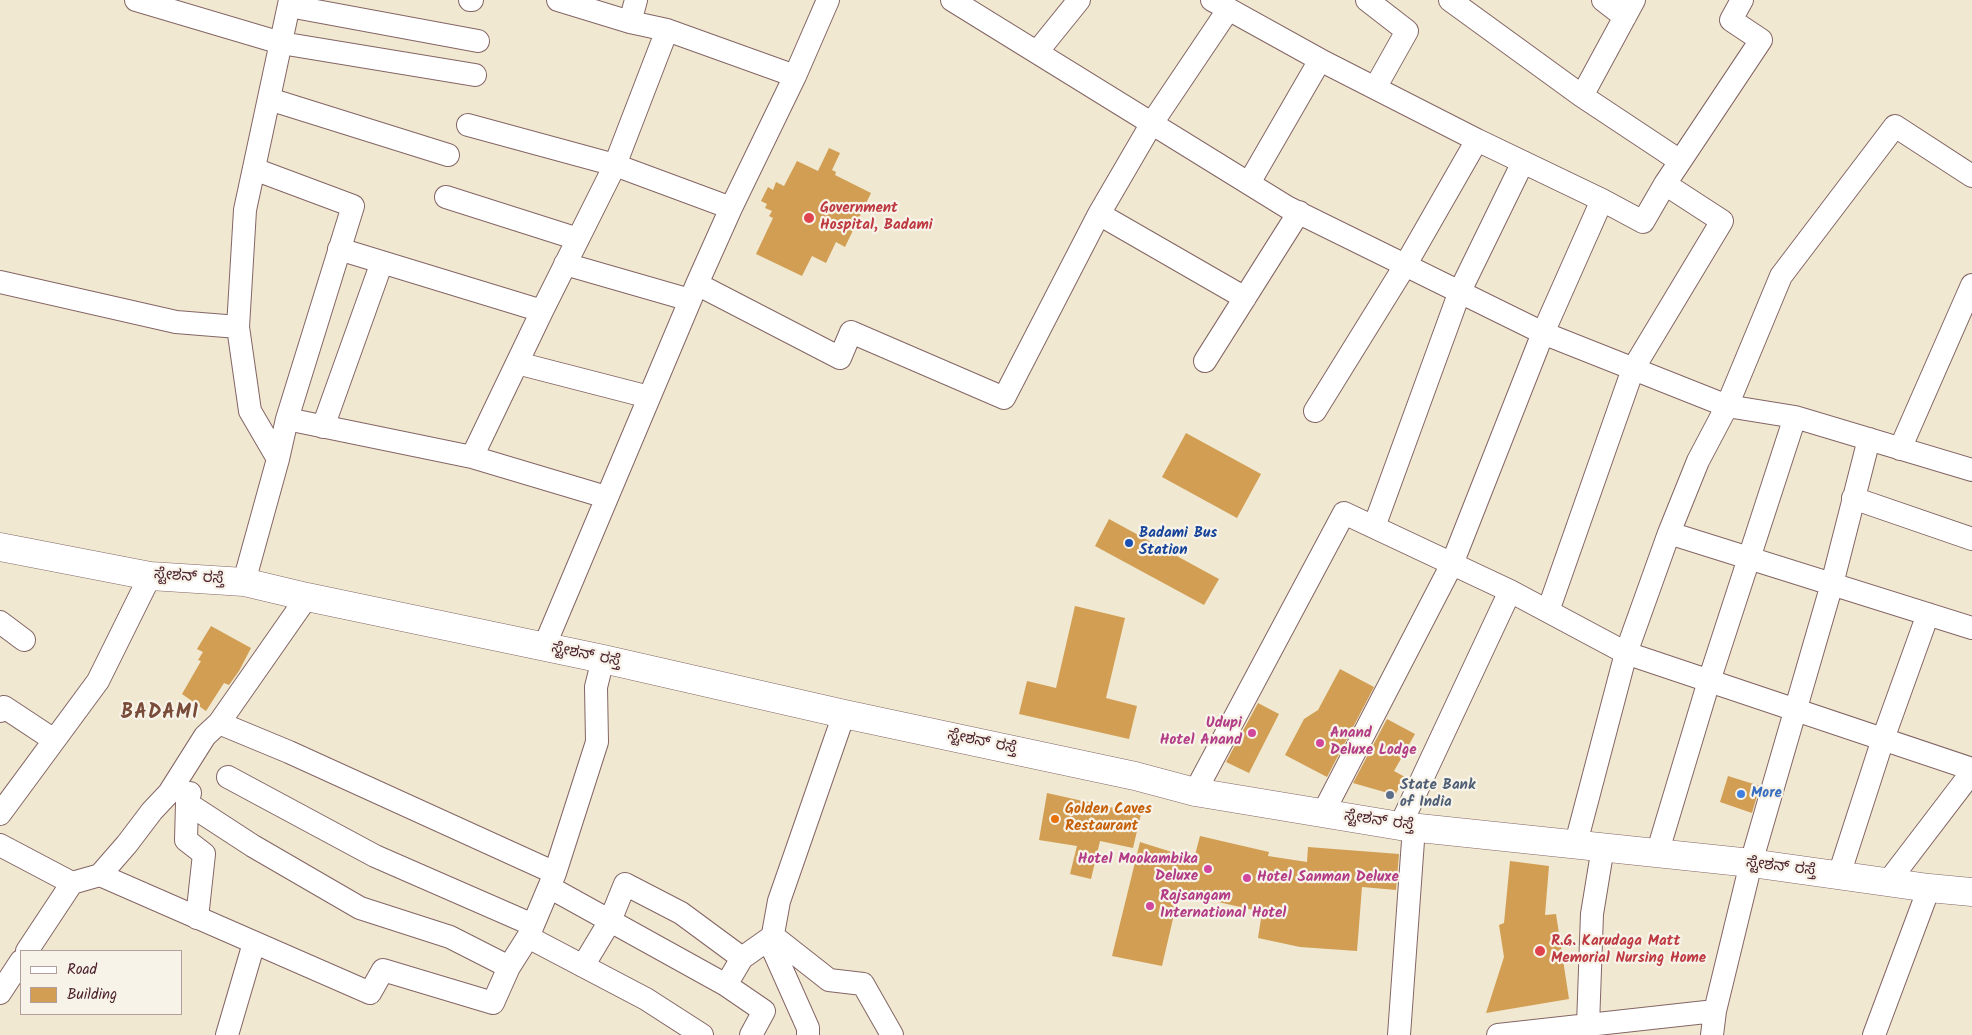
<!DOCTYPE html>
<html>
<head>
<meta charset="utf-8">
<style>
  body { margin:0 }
  #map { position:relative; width:1972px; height:1035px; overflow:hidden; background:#f0e8d0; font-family:Kalam,sans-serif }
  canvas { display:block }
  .legend { position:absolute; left:20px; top:950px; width:162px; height:65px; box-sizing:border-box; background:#f7f3e8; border:1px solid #b29e9c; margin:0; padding:6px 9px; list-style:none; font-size:15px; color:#4a1f2b }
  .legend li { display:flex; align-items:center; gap:10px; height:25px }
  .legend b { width:25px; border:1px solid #b29e9c }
</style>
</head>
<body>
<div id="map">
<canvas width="1972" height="1035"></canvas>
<ul class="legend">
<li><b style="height:6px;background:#fff"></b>Road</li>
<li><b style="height:14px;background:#d19e54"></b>Building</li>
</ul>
</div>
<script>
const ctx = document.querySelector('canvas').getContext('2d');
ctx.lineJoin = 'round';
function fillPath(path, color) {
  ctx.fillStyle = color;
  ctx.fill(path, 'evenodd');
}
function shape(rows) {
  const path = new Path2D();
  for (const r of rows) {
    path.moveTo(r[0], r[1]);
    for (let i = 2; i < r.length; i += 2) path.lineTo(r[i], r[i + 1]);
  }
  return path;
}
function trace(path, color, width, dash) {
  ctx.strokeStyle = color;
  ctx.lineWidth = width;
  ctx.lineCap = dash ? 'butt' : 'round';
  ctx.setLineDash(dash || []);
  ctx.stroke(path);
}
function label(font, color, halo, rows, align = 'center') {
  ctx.font = font + ' Kalam,"Noto Sans Kannada",sans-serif';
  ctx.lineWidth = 4.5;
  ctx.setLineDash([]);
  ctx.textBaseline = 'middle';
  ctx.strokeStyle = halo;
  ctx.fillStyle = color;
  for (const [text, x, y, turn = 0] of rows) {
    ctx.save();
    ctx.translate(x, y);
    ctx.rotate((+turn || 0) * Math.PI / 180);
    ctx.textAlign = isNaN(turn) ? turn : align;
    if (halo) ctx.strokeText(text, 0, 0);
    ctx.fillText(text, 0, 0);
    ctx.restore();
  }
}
fillPath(shape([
  [829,148,840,153,832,170,836,172,835,175,871,193,845,247,836,242,826,263,812,256,802,276,756,254,773,218,769,216,772,211,765,208,767,204,761,201,768,187,773,190,776,182,784,186,797,161,818,171],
  [1186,433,1261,474,1237,518,1162,477],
  [1109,519,1219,579,1204,605,1095,546],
  [1075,606,1125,618,1106,698,1137,706,1129,739,1019,714,1027,681,1056,688],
  [211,626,251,648,239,671,229,685,224,683,206,711,182,694,201,661,198,660,203,652,197,649],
  [1340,669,1374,687,1327,777,1285,755,1304,719,1318,710],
  [1258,703,1279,714,1249,773,1226,762],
  [1387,719,1415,734,1394,771,1405,777,1395,795,1353,783],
  [1728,776,1760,786,1752,813,1720,802],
  [1047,793,1141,814,1133,848,1100,841,1091,879,1070,874,1077,846,1039,840],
  [1200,836,1269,852,1268,856,1307,862,1308,847,1399,854,1396,890,1362,887,1357,951,1300,947,1258,938,1262,912,1179,893,1162,966,1112,956,1140,842,1194,859],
  [1510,861,1549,866,1545,915,1556,914,1569,999,1486,1013,1504,957,1499,925,1504,923]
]), '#d19e54');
const minor = shape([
  [136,0,281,43,475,75],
  [470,0,472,0],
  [558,0,630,22,667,30,795,76],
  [952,0,1287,207,1543,333,1727,406,1795,417,1972,470],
  [1212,0,1324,62,1477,140,1602,200,1643,222,1665,184,1722,221,1633,369,1548,611],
  [1367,0,1407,31,1375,88],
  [1450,0,1582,96],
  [1603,0,1625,17],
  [1634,0,1582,96,1680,161],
  [289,6,478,41],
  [1228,10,1152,123,1099,214,1245,298],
  [630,22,636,0],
  [1037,52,1079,0],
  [269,99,448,155],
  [468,125,615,165,731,208],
  [254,169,353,206,287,419],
  [1249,183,1320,60],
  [1665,184,1761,40,1731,20,1742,0],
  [446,197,578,239],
  [339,249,542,311],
  [565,264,690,300],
  [0,282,176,322,238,327],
  [697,284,840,358,851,332,1004,398,1099,214],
  [1205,361,1299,212],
  [517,363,649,397],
  [1315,411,1406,264,1477,140],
  [323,427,382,262],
  [1900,449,1972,285],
  [472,457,542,311,615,165,667,30],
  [278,459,250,411,238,327,245,210,290,0],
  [1853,498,1972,539],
  [1374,527,1460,291,1523,162],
  [1669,533,1972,628],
  [244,582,278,459,287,419,472,457,606,497],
  [1510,591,1626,653,1972,769],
  [0,622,24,640],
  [544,647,697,284,731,208,795,76,828,0],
  [0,711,4,707,54,740],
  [228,777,375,856,533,925],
  [1195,792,1344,513,1510,591,1400,826],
  [190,793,187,803,186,840,204,854,197,918],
  [187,803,253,846,360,908,450,937,509,967],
  [1323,813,1452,564,1543,333,1602,200],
  [0,814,98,681,150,576],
  [1576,843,1626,653,1669,533,1698,461,1727,406,1781,276,1895,126,1972,176],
  [0,845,72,883,100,875,127,844,152,811,169,793,205,736,219,723,307,597],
  [1657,854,1709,681,1795,417],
  [555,873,597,742,596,687,603,659],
  [100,875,370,993,383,970,493,1003,509,967,528,937,555,873,289,752,219,723],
  [1839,875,1883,739,1928,614],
  [1888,882,1972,772],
  [549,887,726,985,742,958,773,936,829,980,863,984,892,1035],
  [528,937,646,999,702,1035],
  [27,951,72,883],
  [583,966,610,921,625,884,681,913,742,958],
  [726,985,764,1011,751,1035],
  [0,993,21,961],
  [1588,1025,1592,914,1603,847],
  [227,1035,254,943],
  [808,1035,808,1028,771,945,779,901,844,714],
  [1399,1035,1414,827],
  [1498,1035,1715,1011],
  [1712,1035,1715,1011,1751,863,1832,584,1869,439],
  [1874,1035,1929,888]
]);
const highway = shape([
  [0,547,150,576,244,582,307,597,603,659,844,714,1135,776,1195,792,1400,826,1751,863,1929,888,1972,892]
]);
trace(minor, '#846565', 24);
trace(highway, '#846565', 29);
trace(minor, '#fff', 22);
trace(highway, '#fff', 28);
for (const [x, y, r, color] of [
  [809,218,6,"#e0444e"],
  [1129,543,5,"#1a4fb4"],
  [1252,733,5,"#d1479c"],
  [1320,743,5,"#d1479c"],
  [1741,794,5,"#3f7fe0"],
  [1390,795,5,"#5c6f8a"],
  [1055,819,5,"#e8710a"],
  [1208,869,5,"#d1479c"],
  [1247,878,5,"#d1479c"],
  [1150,906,5,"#d1479c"],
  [1540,951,6,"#e0444e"]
]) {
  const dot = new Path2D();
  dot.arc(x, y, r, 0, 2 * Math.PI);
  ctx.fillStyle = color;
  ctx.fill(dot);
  trace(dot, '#f7f3e8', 2);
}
label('bold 15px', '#be3a42', '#f7f3e8', [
  ["Government",820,209],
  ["Hospital, Badami",820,226],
  ["R.G. Karudaga Matt",1551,942],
  ["Memorial Nursing Home",1551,959]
], 'left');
label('bold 15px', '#164399', '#f7f3e8', [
  ["Badami Bus",1139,534],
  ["Station",1139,551]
], 'left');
label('15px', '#4a1f2b', '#f7f3e8', [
  ["ಸ್ಟೇಶನ್ ರಸ್ತೆ",189,578,4],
  ["ಸ್ಟೇಶನ್ ರಸ್ತೆ",586,656,12],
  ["ಸ್ಟೇಶನ್ ರಸ್ತೆ",982,743,12],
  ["ಸ್ಟೇಶನ್ ರಸ್ತೆ",1379,822,8],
  ["ಸ್ಟೇಶನ್ ರಸ್ತೆ",1781,868,7]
]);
label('bold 15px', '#b23c85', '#f7f3e8', [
  ["Udupi",1242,724,"right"],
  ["Hotel Anand",1242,741,"right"],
  ["Anand",1330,734],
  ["Deluxe Lodge",1330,751],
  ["Hotel Mookambika",1198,860,"right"],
  ["Deluxe",1198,877,"right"],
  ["Hotel Sanman Deluxe",1257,878],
  ["Rajsangam",1160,897],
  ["International Hotel",1160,914]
], 'left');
label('bold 15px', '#4e5e75', '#f7f3e8', [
  ["State Bank",1400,786],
  ["of India",1400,803]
], 'left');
label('bold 15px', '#366cbe', '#f7f3e8', [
  ["More",1751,794]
], 'left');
label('bold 15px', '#c56008', '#f7f3e8', [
  ["Golden Caves",1065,810],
  ["Restaurant",1065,827]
], 'left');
ctx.letterSpacing = '1px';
label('bold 20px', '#794b39', '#f7f3e8', [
  ["BADAMI",160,715]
]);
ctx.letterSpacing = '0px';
</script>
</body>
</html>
